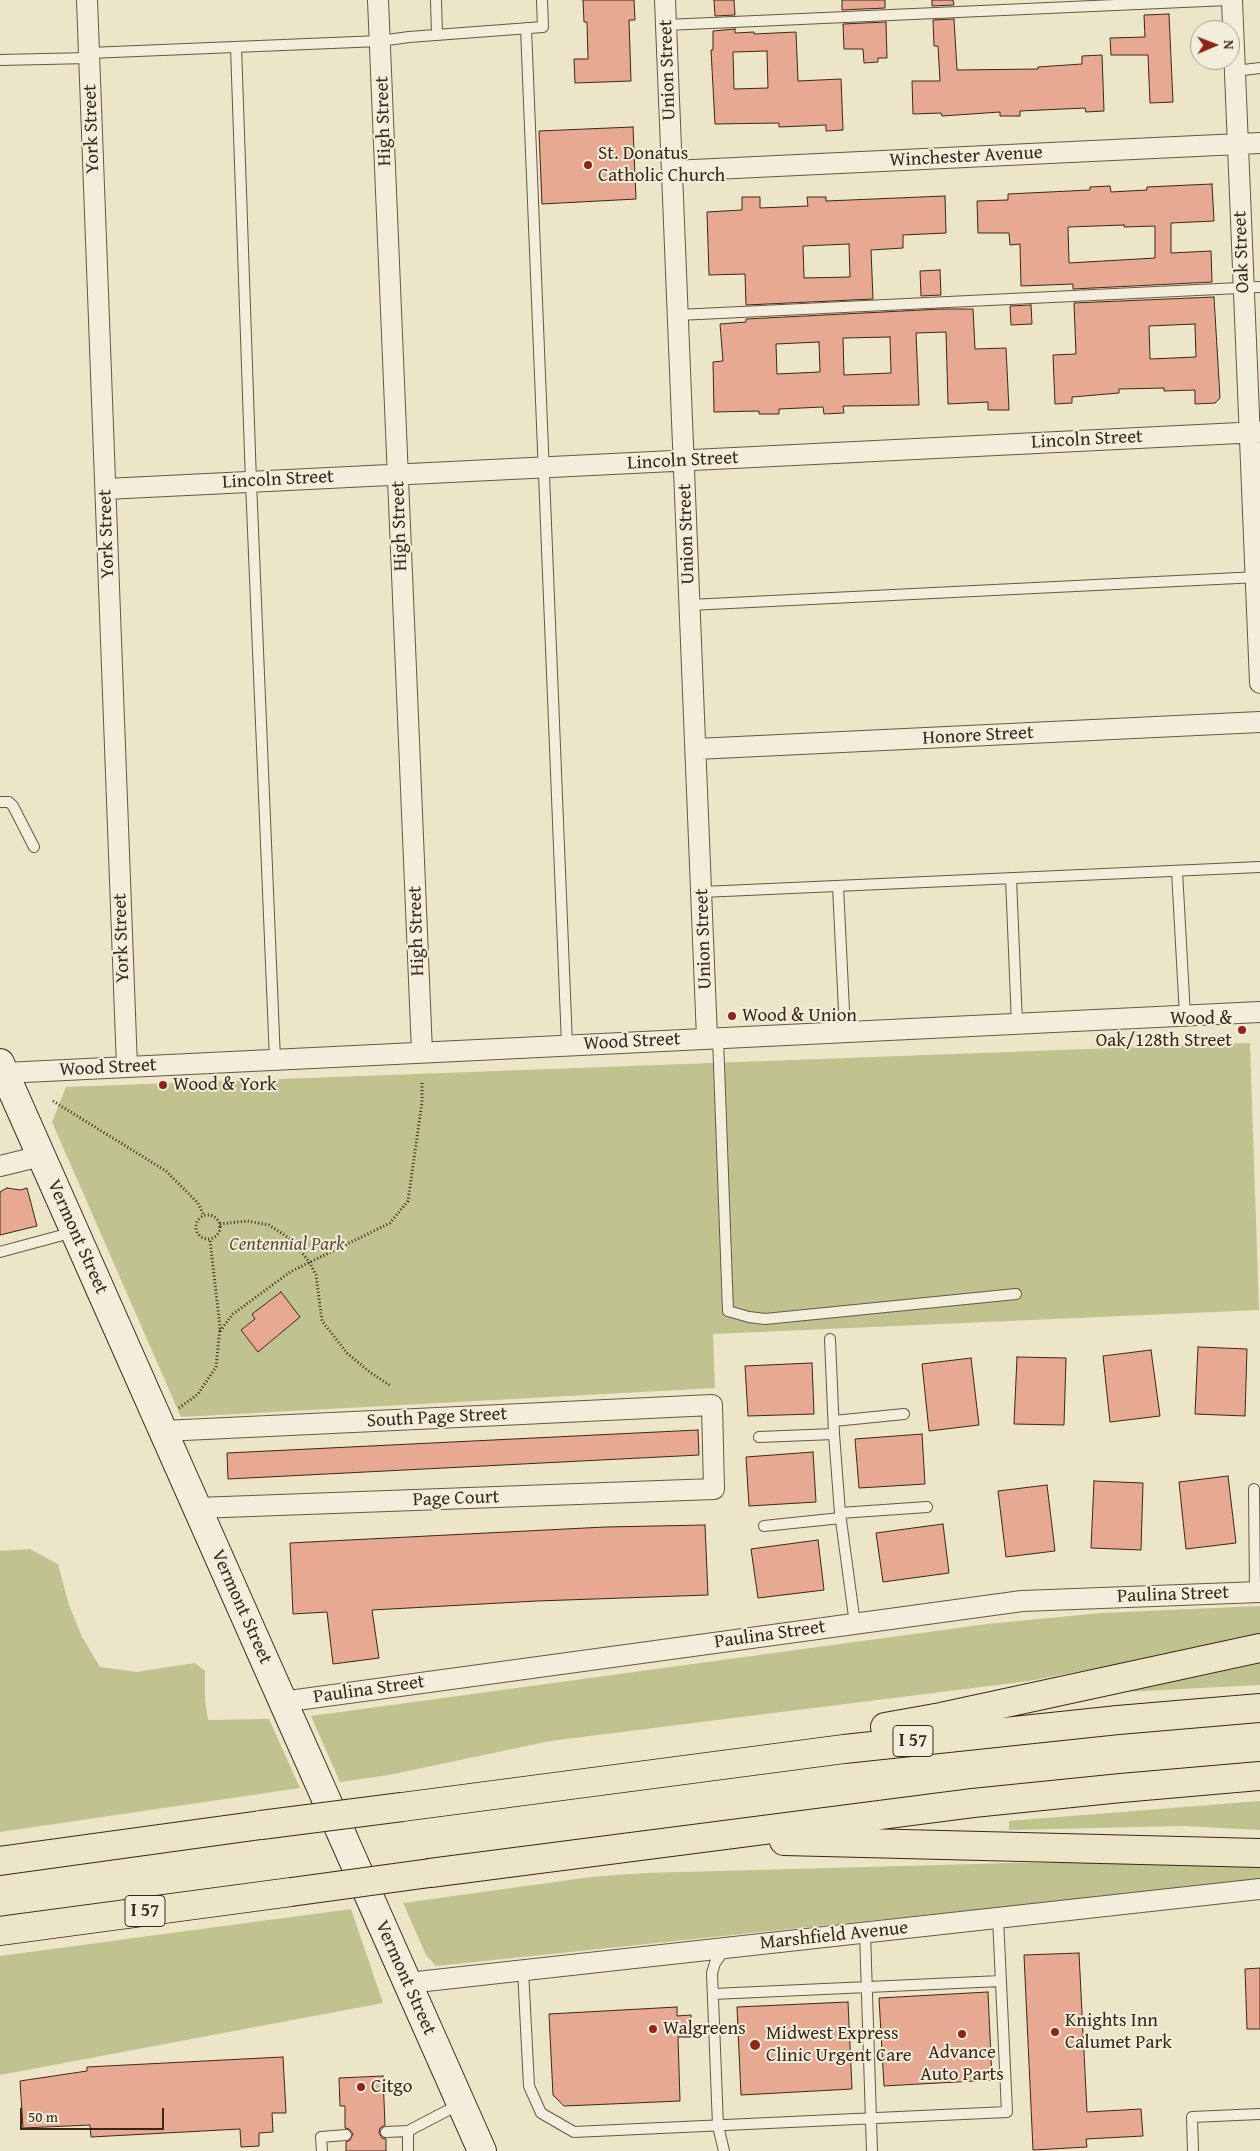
<!DOCTYPE html>
<html>
<head>
<meta charset="utf-8">
<style>
  body { margin:0 }
  #map { position:relative; width:1260px; height:2151px; overflow:hidden; background:#ede5c8; font-family:"Gentium Book Plus",serif }
  canvas { display:block }
  .north { position:absolute; left:1190px; top:20px; width:50px; height:50px; box-sizing:border-box; background:#f3eedb; border:1px solid #aa9f8d; border-radius:50%; rotate:89deg; font-size:14px; font-weight:700; line-height:20px; text-align:center; color:#3c2818 }
  .north::after { content:''; display:block; margin:auto; width:18px; height:22px; background:#8f2418; clip-path:polygon(50% 0,100% 100%,50% 72%,0 100%) }
  .scale { position:absolute; left:20px; top:2108px; width:144px; height:22px; box-sizing:border-box; border:2px solid #3c2818; border-top:0; padding-left:6px; font-size:15px; line-height:18px; white-space:nowrap; color:#3c2818; -webkit-text-stroke:4px #f3eedb; paint-order:stroke }
</style>
</head>
<body>
<div id="map">
<canvas width="1260" height="2151"></canvas>
<div class="north">N</div>
<div class="scale">50 m</div>
</div>
<script>
const ctx = document.querySelector('canvas').getContext('2d');
ctx.lineJoin = 'round';
function fillPath(path, color) {
  ctx.fillStyle = color;
  ctx.fill(path, 'evenodd');
}
function shape(rows) {
  const path = new Path2D();
  for (const r of rows) {
    if (r.length === 3) {
      path.moveTo(r[0] + r[2], r[1]);
      path.arc(r[0], r[1], r[2], 0, 2 * Math.PI);
      continue;
    }
    path.moveTo(r[0], r[1]);
    for (let i = 2; i < r.length; i += 2) path.lineTo(r[i], r[i + 1]);
  }
  return path;
}
function trace(path, color, width, dash) {
  ctx.strokeStyle = color;
  ctx.lineWidth = width;
  ctx.lineCap = dash ? 'butt' : 'round';
  ctx.setLineDash(dash || []);
  ctx.stroke(path);
}
function label(font, color, halo, rows, align = 'center') {
  ctx.font = font + ' "Gentium Book Plus",serif';
  ctx.lineWidth = 4;
  ctx.setLineDash([]);
  ctx.textBaseline = 'middle';
  ctx.strokeStyle = halo;
  ctx.fillStyle = color;
  for (const [text, x, y, turn = 0] of rows) {
    ctx.save();
    ctx.translate(x, y);
    ctx.rotate((+turn || 0) * Math.PI / 180);
    ctx.textAlign = isNaN(turn) ? turn : align;
    if (halo) ctx.strokeText(text, 0, 0);
    ctx.fillText(text, 0, 0);
    ctx.restore();
  }
}
fillPath(shape([
  [1250,1043,1259,1310,713,1334,715,1388,181,1417,52,1122,66,1087],
  [30,1549,58,1564,69,1605,82,1637,100,1667,137,1672,195,1663,205,1671,205,1699,208,1720,269,1719,300,1788,0,1832,0,1551],
  [1260,1606,1260,1633,1129,1662,1029,1681,550,1741,389,1775,340,1782,311,1716,987,1624,1101,1613],
  [1260,1657,1260,1685,1084,1694],
  [1260,1801,1260,1830,1183,1826,1009,1830,1009,1821],
  [1260,1862,1260,1880,436,1966,426,1955,403,1903,591,1877,645,1873,1013,1863],
  [351,1909,383,2003,0,2075,0,1956]
]), '#c0c290');
const building = shape([
  [583,0,634,0,635,20,629,20,631,81,575,83,574,59,588,59,587,22,584,22,583,0],
  [714,0,734,0,735,15,715,16,714,0],
  [842,0,885,0,885,8,842,10,842,0],
  [932,0,953,0,954,5,932,6,932,0],
  [1169,14,1173,102,1150,103,1148,55,1111,55,1110,38,1145,37,1144,15,1169,14],
  [954,19,957,70,1038,69,1038,67,1082,64,1082,56,1102,55,1104,111,1086,112,1085,108,1020,111,1020,116,1000,116,1000,112,942,116,941,113,913,114,912,81,940,81,938,46,934,46,933,20,954,19],
  [886,22,887,58,878,58,878,62,864,63,863,49,844,49,843,24,886,22],
  [735,29,735,33,754,32,754,34,796,32,798,81,841,79,843,130,826,131,826,125,779,127,779,123,715,124,711,50,713,50,713,31,735,29],
  [767,51,768,88,734,89,733,52,767,51],
  [633,127,636,199,542,204,539,131,633,127],
  [1212,184,1214,221,1171,223,1171,253,1211,251,1212,282,1073,289,1073,284,1021,286,1020,244,1010,245,1009,233,978,233,977,201,1008,200,1008,194,1090,190,1090,187,1110,186,1111,192,1147,190,1147,187,1212,184],
  [1124,225,1124,227,1155,226,1155,258,1069,263,1068,227,1124,225],
  [945,196,946,233,903,235,903,248,871,250,873,299,746,305,745,274,709,275,707,212,742,210,742,197,760,197,760,208,808,206,807,197,826,197,826,201,945,196],
  [849,244,850,277,804,278,803,246,849,244],
  [940,270,941,295,921,296,920,271,940,270],
  [1214,297,1220,398,1215,403,1195,404,1195,390,1164,391,1164,388,1119,389,1119,393,1072,397,1072,403,1055,404,1053,355,1076,354,1074,303,1214,297],
  [1195,324,1196,357,1150,359,1149,326,1195,324],
  [1031,305,1032,324,1011,325,1010,306,1031,305],
  [942,309,973,309,975,349,1006,348,1009,410,988,410,988,402,948,404,946,332,916,333,919,405,845,406,843,406,844,413,824,414,823,407,779,409,779,414,759,414,759,411,714,412,713,362,723,361,720,324,746,322,746,319,942,309],
  [890,337,891,373,844,375,843,338,890,337],
  [819,342,820,372,777,374,776,344,819,342],
  [7,1188,20,1190,27,1188,37,1226,0,1235,0,1192,7,1188],
  [281,1292,300,1317,258,1352,241,1330,255,1319,252,1314,281,1292],
  [1198,1347,1247,1349,1245,1416,1195,1414,1198,1347],
  [1151,1350,1160,1416,1110,1422,1103,1356,1151,1350],
  [1017,1357,1066,1358,1064,1425,1014,1424,1017,1357],
  [971,1358,979,1425,929,1431,922,1364,971,1358],
  [812,1363,814,1414,748,1416,745,1366,812,1363],
  [698,1430,699,1455,228,1479,227,1453,698,1430],
  [922,1434,925,1484,859,1488,855,1439,922,1434],
  [813,1452,816,1502,749,1506,746,1457,813,1452],
  [1228,1476,1236,1543,1186,1549,1179,1482,1228,1476],
  [1094,1481,1143,1483,1141,1550,1091,1548,1094,1481],
  [1047,1485,1055,1551,1006,1557,998,1491,1047,1485],
  [943,1524,949,1573,883,1582,876,1533,943,1524],
  [705,1525,708,1595,537,1601,372,1610,379,1658,333,1664,327,1612,293,1614,290,1543,605,1527,705,1525],
  [818,1540,824,1590,758,1598,751,1549,818,1540],
  [1079,1953,1087,2112,1141,2109,1143,2136,1086,2139,1087,2147,1033,2150,1024,1955,1079,1953],
  [1260,1968,1260,2029,1247,2029,1245,1969,1260,1968],
  [988,1992,992,2080,884,2086,879,1998,988,1992],
  [848,2002,852,2089,741,2095,737,2007,848,2002],
  [677,2007,677,2016,691,2015,692,2037,678,2037,680,2101,564,2106,553,2095,549,2014,677,2007],
  [283,2057,286,2113,272,2113,273,2132,259,2133,259,2146,241,2147,240,2129,91,2137,90,2125,23,2128,20,2081,87,2071,87,2067,283,2057],
  [383,2076,385,2125,380,2128,379,2133,382,2138,386,2139,386,2151,346,2151,346,2142,350,2140,353,2134,349,2129,345,2128,345,2106,340,2106,339,2078,383,2076]
]);
fillPath(building, '#e7a992');
trace(building, '#3c2818', 1);
const lane = shape([
  [436,0,437,35],
  [666,25,1228,0],
  [526,28,567,1045],
  [236,47,251,482,275,1060],
  [89,53,380,41,409,37,543,27,542,0],
  [0,60,89,58],
  [1235,71,1260,68],
  [678,315,1260,287],
  [690,605,1258,577],
  [0,802,9,802,13,806,34,847],
  [1177,871,1185,1016],
  [1011,878,1017,1024],
  [838,886,845,1032],
  [702,892,1260,867],
  [718,1038,728,1311,749,1317,765,1319,1016,1294],
  [0,1252,74,1232],
  [830,1339,834,1434,840,1513,855,1624],
  [834,1421,904,1414],
  [759,1437,834,1434],
  [1254,1489,1255,1592],
  [840,1513,927,1507],
  [764,1526,841,1518],
  [865,1932,872,2151],
  [523,1970,529,2086,541,2113,574,2132,1007,2112,998,1918],
  [713,1994,1001,1981],
  [386,2132,408,2131],
  [322,2151,321,2137,346,2135],
  [408,2151,408,2131,460,2104],
  [724,2151,718,2126,712,1973,715,1963,725,1949],
  [1193,2151,1192,2117,1260,2114]
]);
const street = shape([
  [87,0,127,1067],
  [378,0,422,1052],
  [665,0,707,1038],
  [1232,0,1260,683],
  [672,171,1260,143],
  [106,489,1260,432],
  [696,749,1260,722],
  [4,1073,1260,1012],
  [0,1166,41,1156],
  [163,1431,712,1405,714,1489,197,1508],
  [282,1702,1022,1601,1260,1592],
  [408,1983,1260,1889]
]);
const secondary = shape([
  [0,1063,482,2151]
]);
const highway = shape([
  [885,1727,941,1717,1260,1648],
  [402,1807,844,1749,1118,1720,1260,1708],
  [784,1841,1260,1853],
  [0,1861,261,1825],
  [430,1873,973,1803,1121,1788,1260,1776],
  [0,1931,291,1892]
]);
trace(lane, '#685744', 12);
trace(street, '#685744', 22);
trace(secondary, '#3c2818', 30);
trace(highway, '#3c2818', 30);
trace(shape([
  [53,1101,166,1171,198,1203,204,1216],
  [208,1227,12],
  [220,1224,247,1221,269,1225,292,1240,310,1263,316,1275,322,1321,347,1353,371,1373,391,1386],
  [220,1331,233,1314,290,1272,390,1223,408,1201,422,1102,422,1081],
  [179,1408,198,1394,216,1367,220,1327,210,1240]
]), '#3c2818', 3, [1, 2.5]);
trace(lane, '#f3eedb', 10);
trace(street, '#f3eedb', 20);
trace(secondary, '#f3eedb', 28);
trace(highway, '#ede5c8', 28);
const highwayBridge = shape([
  [261,1825,402,1807],
  [291,1892,430,1873]
]);
trace(highwayBridge, '#3c2818', 30, []);
trace(highwayBridge, '#ede5c8', 28);
for (const [x, y, r, color] of [
  [588,165,5,"#8f2418"],
  [732,1016,5,"#8f2418"],
  [1242,1030,5,"#8f2418"],
  [163,1085,5,"#8f2418"],
  [653,2029,5,"#8f2418"],
  [1055,2032,5,"#8f2418"],
  [962,2034,5,"#8f2418"],
  [755,2045,6,"#8f2418"],
  [361,2087,5,"#8f2418"]
]) {
  const dot = new Path2D();
  dot.arc(x, y, r, 0, 2 * Math.PI);
  ctx.fillStyle = color;
  ctx.fill(dot);
  trace(dot, '#f3eedb', 2);
}
for (const [x, y, w] of [
  [913,1741,40],
  [145,1911,40]
]) {
  const box = new Path2D();
  box.roundRect(x - w / 2, y - 15.5, w, 31, 4);
  ctx.fillStyle = '#f3eedb';
  ctx.fill(box);
  trace(box, '#3c2818', 1);
}
label('bold 18px', '#3c2818', null, [
  ["I 57",913,1741],
  ["I 57",145,1911]
]);
label('19px', '#3c2818', '#f3eedb', [
  ["Union Street",668,70,-92],
  ["High Street",384,121,-92],
  ["York Street",92,129,-92],
  ["Winchester Avenue",966,157,-3],
  ["Oak Street",1242,252,-92],
  ["Lincoln Street",1087,440,-3],
  ["Lincoln Street",683,461,-3],
  ["Lincoln Street",278,480,-3],
  ["High Street",400,526,-92],
  ["York Street",107,534,-92],
  ["Union Street",687,534,-92],
  ["Honore Street",978,736,-3],
  ["High Street",417,931,-92],
  ["York Street",122,938,-92],
  ["Union Street",704,939,-92],
  ["Wood Street",632,1042,-3],
  ["Wood Street",108,1068,-3],
  ["Vermont Street",77,1237,66],
  ["South Page Street",437,1418,-3],
  ["Page Court",456,1499,-2],
  ["Paulina Street",1173,1595,-2],
  ["Vermont Street",241,1607,66],
  ["Paulina Street",770,1635,-8],
  ["Paulina Street",369,1690,-8],
  ["Marshfield Avenue",834,1936,-6],
  ["Vermont Street",405,1978,66]
]);
label('19px', '#3c2818', '#f3eedb', [
  ["St. Donatus",598,154],
  ["Catholic Church",598,176],
  ["Wood & Union",742,1016],
  ["Wood &",1232,1019,"right"],
  ["Oak/128th Street",1232,1041,"right"],
  ["Wood & York",173,1085],
  ["Knights Inn",1065,2021],
  ["Calumet Park",1065,2043],
  ["Walgreens",663,2029],
  ["Midwest Express",766,2034],
  ["Clinic Urgent Care",766,2056],
  ["Advance",962,2053,"center"],
  ["Auto Parts",962,2075,"center"],
  ["Citgo",371,2087]
], 'left');
label('italic 19px', '#5d4e36', '#f3eedb', [
  ["Centennial Park",287,1245]
]);
</script>
</body>
</html>
